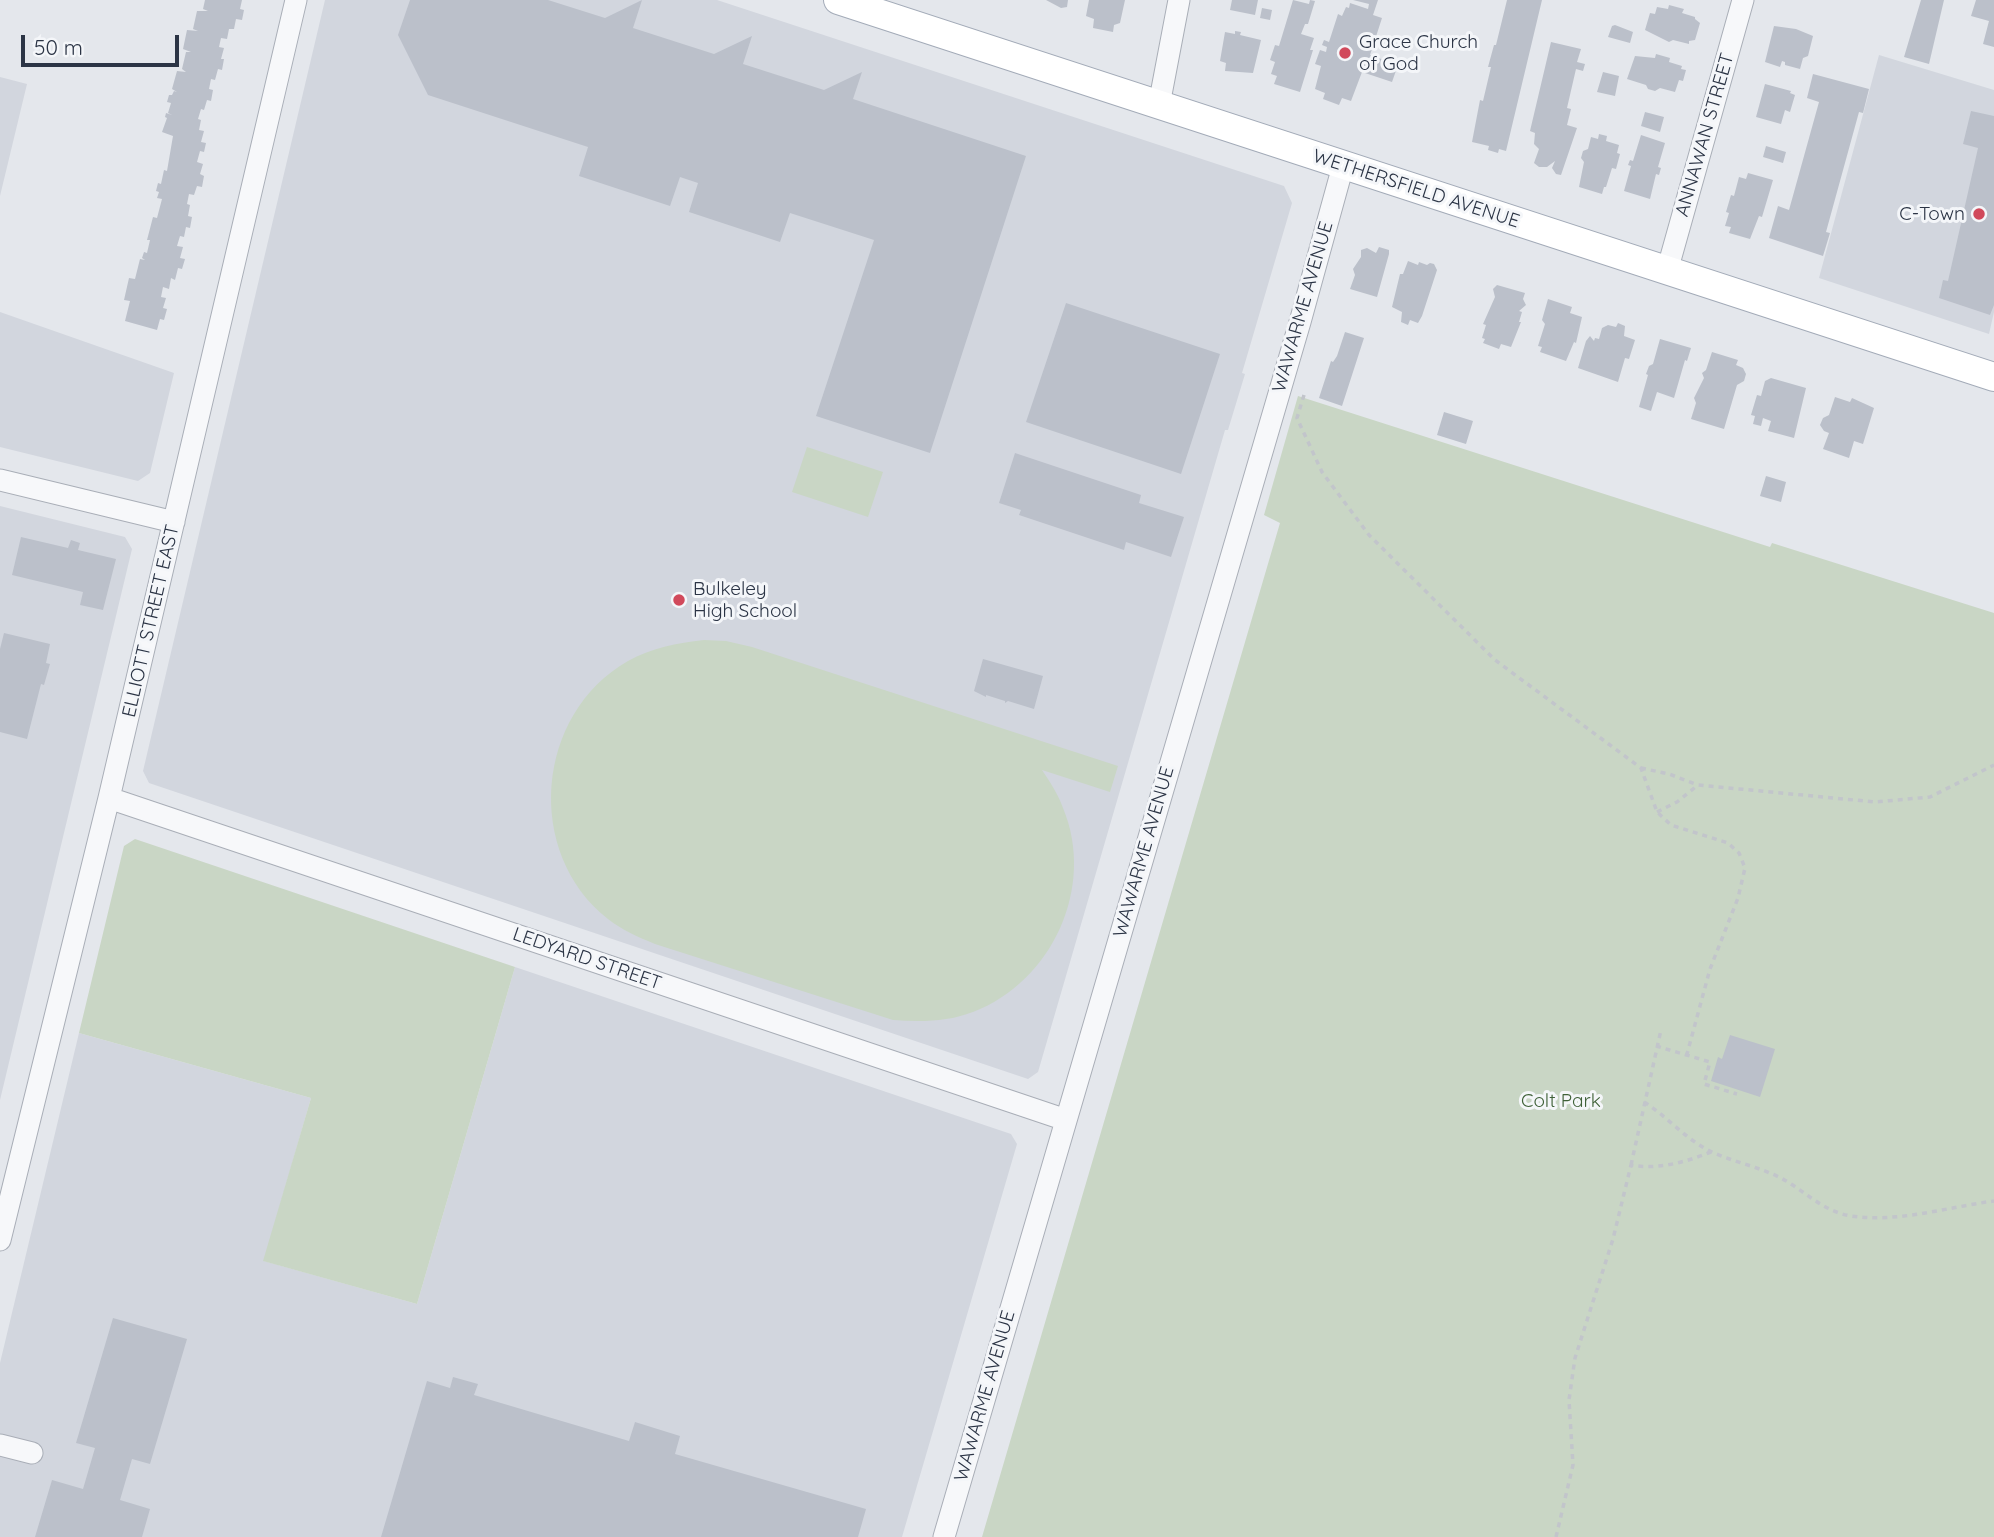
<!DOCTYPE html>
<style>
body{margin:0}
#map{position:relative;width:1994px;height:1537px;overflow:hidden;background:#e4e7ec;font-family:Quicksand,sans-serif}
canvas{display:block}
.scale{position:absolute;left:21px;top:35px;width:158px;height:32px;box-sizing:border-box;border:4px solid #2b3445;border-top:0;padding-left:9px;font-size:21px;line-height:24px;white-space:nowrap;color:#2b3445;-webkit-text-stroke:5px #f4f6f9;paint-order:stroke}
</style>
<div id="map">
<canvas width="1994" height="1537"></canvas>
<div class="scale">50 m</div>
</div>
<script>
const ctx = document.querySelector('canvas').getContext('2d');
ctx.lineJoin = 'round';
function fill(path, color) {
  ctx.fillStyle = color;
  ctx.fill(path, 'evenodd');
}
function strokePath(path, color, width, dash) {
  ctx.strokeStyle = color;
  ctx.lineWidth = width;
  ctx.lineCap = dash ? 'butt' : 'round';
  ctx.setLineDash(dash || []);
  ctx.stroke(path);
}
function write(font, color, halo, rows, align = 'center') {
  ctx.font = font + ' Quicksand,sans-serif';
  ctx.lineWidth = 6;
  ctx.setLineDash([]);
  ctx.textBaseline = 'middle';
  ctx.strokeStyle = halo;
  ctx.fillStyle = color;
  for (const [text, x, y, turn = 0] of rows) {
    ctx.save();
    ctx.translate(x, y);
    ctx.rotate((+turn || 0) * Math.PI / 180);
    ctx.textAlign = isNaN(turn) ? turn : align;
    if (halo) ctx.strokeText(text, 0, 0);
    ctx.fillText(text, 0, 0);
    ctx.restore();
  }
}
fill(new Path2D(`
 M 325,0 L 717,0 L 1284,186 L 1292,203 L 1242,373 L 1245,374 L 1228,430 L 1225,430 L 1038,1072 L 1028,1079 L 149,783 L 143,771 Z
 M 1879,55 L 1994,90 L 1994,312 L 1989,334 L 1819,278 Z
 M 0,77 L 27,84 L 0,196 Z
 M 0,312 L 174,373 L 150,473 L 138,481 L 0,447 Z
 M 0,506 L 125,537 L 132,549 L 0,1100 Z
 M 515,967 L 1011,1134 L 1017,1144 L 902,1537 L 0,1537 L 0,1363 L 79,1033 L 311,1098 L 264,1261 L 417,1304 Z`), '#d2d6de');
fill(new Path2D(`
 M 1298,396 L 1770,547 L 1772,543 L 1994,613 L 1994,1537 L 982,1537 L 1280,523 L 1264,515 Z
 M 807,447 L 883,472 L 868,517 L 792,492 Z
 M 704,640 L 726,641 L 752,647 L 1118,766 L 1110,792 L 1042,770 C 1050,782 1058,794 1063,808 C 1096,887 1052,982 973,1012 C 947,1022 921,1022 893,1020 L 655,944 C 638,937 622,930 608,919 C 524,853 535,714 628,661 C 651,648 677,643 704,640 Z
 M 135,839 L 515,967 L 417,1304 L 263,1261 L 311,1098 L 79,1033 L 124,846 Z`), '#c9d6c5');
fill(new Path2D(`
 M 205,0 L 242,0 L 240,9 L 244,10 L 242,20 L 236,19 L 234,29 L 229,29 L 227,39 L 221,38 L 219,47 L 224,48 L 221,59 L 224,59 L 222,70 L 218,69 L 215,80 L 211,79 L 209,89 L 213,90 L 211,101 L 207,100 L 204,110 L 201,109 L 198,119 L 201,120 L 199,130 L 204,131 L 201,142 L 206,143 L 204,152 L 200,151 L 197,162 L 203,164 L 200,174 L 204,176 L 202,187 L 197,186 L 194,195 L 189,194 L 187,204 L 190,205 L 188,216 L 192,217 L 190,228 L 186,227 L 184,237 L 180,236 L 177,246 L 183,247 L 180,258 L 185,259 L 182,269 L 178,268 L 175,280 L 171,278 L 169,289 L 163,287 L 161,297 L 166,298 L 163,308 L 167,309 L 164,320 L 160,319 L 157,330 L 125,321 L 130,301 L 124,300 L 129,278 L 135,279 L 140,259 L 145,260 L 142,258 L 144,252 L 147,253 L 150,240 L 147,240 L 153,217 L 157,218 L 162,199 L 157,198 L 159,192 L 156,191 L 158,183 L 161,184 L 164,170 L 167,171 L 173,136 L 162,132 L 167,118 L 165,117 L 166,113 L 172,115 L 168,113 L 171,103 L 167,102 L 169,95 L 172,95 L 174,91 L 177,92 L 172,89 L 177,71 L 186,72 L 182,69 L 186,52 L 191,52 L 183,49 L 187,30 L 198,31 L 193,29 L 197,11 L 208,11 L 203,9 Z
 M 410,0 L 548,0 L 605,18 L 642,0 L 633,28 L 714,54 L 752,36 L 743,64 L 824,90 L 862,72 L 853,99 L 1026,156 L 930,453 L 816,416 L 874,240 L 790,213 L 780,242 L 689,212 L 698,183 L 680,177 L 670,206 L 579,176 L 588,147 L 428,95 L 398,35 Z
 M 1046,0 L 1068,0 L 1067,7 L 1061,8 Z
 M 1089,0 L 1125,0 L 1120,23 L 1114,25 L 1113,32 L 1093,28 L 1094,19 L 1086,16 Z
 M 1232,0 L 1258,0 L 1255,15 L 1230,10 Z
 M 1293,0 L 1309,4 L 1310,0 L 1315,1 L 1308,24 L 1305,24 L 1301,34 L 1314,38 L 1310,50 L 1313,50 L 1300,92 L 1274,84 L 1277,76 L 1271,74 L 1275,62 L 1270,60 L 1275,45 L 1279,46 Z
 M 1353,0 L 1378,0 L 1373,15 L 1382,18 L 1370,55 L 1398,65 L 1392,82 L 1362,72 L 1351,101 L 1342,98 L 1339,105 L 1323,99 L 1325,93 L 1315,89 L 1321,66 L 1315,64 L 1320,50 L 1326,52 L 1327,47 L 1322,45 L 1324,40 L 1329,42 L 1338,14 L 1342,16 L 1346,7 L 1349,8 L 1350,3 L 1368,9 L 1369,4 Z
 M 1507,0 L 1542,0 L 1506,151 L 1499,149 L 1498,153 L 1488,150 L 1489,146 L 1472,142 L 1480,100 L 1483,101 L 1491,67 L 1488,67 L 1494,45 L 1496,45 Z
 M 1921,0 L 1944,0 L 1929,64 L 1904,57 Z
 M 1976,0 L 1994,0 L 1994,47 L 1983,44 L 1989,21 L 1971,16 Z
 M 1669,5 L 1684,9 L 1682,13 L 1695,17 L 1695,19 L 1700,23 L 1695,40 L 1689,41 L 1689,44 L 1673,40 L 1669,42 L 1645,30 L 1650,13 L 1655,14 L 1657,7 L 1668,9 Z
 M 1262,8 L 1272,10 L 1270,20 L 1260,18 Z
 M 1615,25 L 1633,32 L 1630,43 L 1608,37 L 1612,26 Z
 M 1774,26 L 1796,29 L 1813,36 L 1808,56 L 1803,58 L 1800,69 L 1785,65 L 1785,62 L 1782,61 L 1780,67 L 1765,62 Z
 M 1235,31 L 1241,32 L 1240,35 L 1261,40 L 1253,73 L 1225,71 L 1226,63 L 1220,61 L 1225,32 L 1235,34 Z
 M 1551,42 L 1581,49 L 1577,62 L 1585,64 L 1583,71 L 1576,69 L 1567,108 L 1571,109 L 1567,125 L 1577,128 L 1561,175 L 1556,174 L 1552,168 L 1555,161 L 1547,167 L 1539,167 L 1534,163 L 1539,149 L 1534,144 L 1535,133 L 1530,131 Z
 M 1656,54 L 1670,58 L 1669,62 L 1682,66 L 1681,69 L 1686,70 L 1683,81 L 1679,80 L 1675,92 L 1660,88 L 1655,91 L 1648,89 L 1646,85 L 1627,79 L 1635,56 L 1655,58 Z
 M 1603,72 L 1619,76 L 1615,96 L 1597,92 Z
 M 1813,74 L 1869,89 L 1863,113 L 1859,112 L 1826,232 L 1830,233 L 1823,256 L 1769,238 L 1778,206 L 1789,210 L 1819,102 L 1807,98 Z
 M 1765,84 L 1791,91 L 1790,93 L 1795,95 L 1790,112 L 1785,110 L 1781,124 L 1756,117 Z
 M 1971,111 L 1994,116 L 1994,305 L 1990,315 L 1939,298 L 1943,280 L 1948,281 L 1978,148 L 1963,144 Z
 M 1645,112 L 1664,117 L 1660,132 L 1641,126 Z
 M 1599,134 L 1607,136 L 1606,141 L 1619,145 L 1617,153 L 1620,154 L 1616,169 L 1612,168 L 1606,187 L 1604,187 L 1602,194 L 1579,187 L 1584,162 L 1581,158 L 1583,151 L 1588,149 L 1591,137 L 1598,139 Z
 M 1641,135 L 1665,143 L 1658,167 L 1661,168 L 1659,175 L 1656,174 L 1650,199 L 1624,191 L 1631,166 L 1628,165 L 1630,160 L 1633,161 Z
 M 1766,146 L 1786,152 L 1783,163 L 1763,157 Z
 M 1748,173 L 1773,180 L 1762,217 L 1759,216 L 1750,239 L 1729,233 L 1731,227 L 1725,226 L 1729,213 L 1726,212 L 1731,195 L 1734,196 L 1739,177 L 1746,179 Z
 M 1379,247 L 1389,250 L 1389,254 L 1377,297 L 1350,289 L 1355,275 L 1353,269 L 1361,257 L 1361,250 L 1367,248 L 1376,253 Z
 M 1408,261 L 1418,265 L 1419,262 L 1427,265 L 1430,263 L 1434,264 L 1437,270 L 1422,316 L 1418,323 L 1410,320 L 1408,325 L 1401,322 L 1402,312 L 1392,307 L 1400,274 L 1403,274 Z
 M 1497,285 L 1525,293 L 1523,299 L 1526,305 L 1519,311 L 1522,312 L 1519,322 L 1521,322 L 1511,347 L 1501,344 L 1499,349 L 1483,343 L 1485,339 L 1482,338 L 1486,325 L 1483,324 L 1495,297 L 1493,289 Z
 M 1548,299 L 1572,307 L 1570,313 L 1582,317 L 1576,343 L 1574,342 L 1566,361 L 1540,352 L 1542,347 L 1538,346 L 1545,324 L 1542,320 Z
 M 1066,303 L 1220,354 L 1181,474 L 1026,422 Z
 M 1618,323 L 1625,326 L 1624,336 L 1635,340 L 1629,359 L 1625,358 L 1618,382 L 1578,368 L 1586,341 L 1590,336 L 1594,341 L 1595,338 L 1599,339 L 1602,328 L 1608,325 L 1616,327 Z
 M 1345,332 L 1364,338 L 1342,406 L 1319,398 L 1331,361 L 1333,362 L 1337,356 Z
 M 1660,339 L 1691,348 L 1687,361 L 1685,360 L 1674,398 L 1657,392 L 1651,411 L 1639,407 L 1648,375 L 1646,374 L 1649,366 L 1653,364 Z
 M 1712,352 L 1738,360 L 1736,365 L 1743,368 L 1746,374 L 1744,381 L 1737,385 L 1724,429 L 1691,419 L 1696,403 L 1694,398 L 1704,378 L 1702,373 L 1706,370 Z
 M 1771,378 L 1806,388 L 1794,438 L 1768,431 L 1771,421 L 1763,418 L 1761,426 L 1753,424 L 1755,416 L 1751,415 L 1757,395 L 1761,396 L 1765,381 Z
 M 1835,397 L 1850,402 L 1852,398 L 1874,408 L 1863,444 L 1854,441 L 1849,458 L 1823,449 L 1829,433 L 1824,431 L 1820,425 L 1823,418 L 1829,415 Z
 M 1444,412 L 1473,421 L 1466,444 L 1437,435 Z
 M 1015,453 L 1141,495 L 1139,503 L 1184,517 L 1171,557 L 1126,542 L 1124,550 L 1019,515 L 1021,510 L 999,503 Z
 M 1766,476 L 1786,482 L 1781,502 L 1760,496 Z
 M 21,537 L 68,548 L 71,540 L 80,543 L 78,550 L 116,559 L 103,610 L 80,605 L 83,592 L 12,575 Z
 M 4,633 L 50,644 L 46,663 L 50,664 L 44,685 L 41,684 L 27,739 L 0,732 L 0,649 Z
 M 983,659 L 1043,676 L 1034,709 L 1008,701 L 1005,703 L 1005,701 L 986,695 L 986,697 L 974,691 Z
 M 1730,1035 L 1775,1049 L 1760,1097 L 1711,1081 L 1718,1057 L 1722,1059 Z
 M 113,1318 L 187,1339 L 150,1464 L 132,1459 L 120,1500 L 150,1509 L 142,1537 L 35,1537 L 52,1480 L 83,1489 L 95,1448 L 76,1443 Z
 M 453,1377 L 478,1384 L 474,1395 L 629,1441 L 635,1422 L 680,1436 L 675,1454 L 866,1509 L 858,1537 L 381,1537 L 427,1381 L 450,1388 Z`), '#bbc0ca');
const minor = new Path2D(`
 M 1159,105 L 1179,0
 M 1667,271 L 1743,0
 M 0,480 L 174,522
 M 109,798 L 1066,1120
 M 0,1240 L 109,798 L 296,0
 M 0,1445 L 32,1453
 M 944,1537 L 1300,322 L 1343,166`);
const major = new Path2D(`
 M 838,0 L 1994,377`);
strokePath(minor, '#a9aeb7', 23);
strokePath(major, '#a3abb8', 30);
strokePath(new Path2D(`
 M 1304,395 L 1297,418 L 1322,472 L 1369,535 L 1495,660 L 1641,768 L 1657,812 L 1671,825 L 1728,843 L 1739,853 L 1745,868 L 1738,898 L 1710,969 L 1687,1054
 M 1641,768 L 1669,774 L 1698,785
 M 1657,812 L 1677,802 L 1698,785 L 1875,802 L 1930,797 L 1994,765
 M 1656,1046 L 1710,1062 L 1704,1084 L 1737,1094
 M 1644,1102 C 1668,1117 1686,1140 1712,1152 C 1738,1164 1767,1168 1791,1184 C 1811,1197 1827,1212 1851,1216 C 1898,1223 1948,1207 1994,1201
 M 1631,1165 L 1661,1030
 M 1556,1537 L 1573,1465 L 1569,1400 L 1575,1358 L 1613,1239 L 1631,1165 C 1658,1170 1686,1162 1711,1152`), '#c2c5cb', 3.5, [5, 5]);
strokePath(minor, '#f7f8fa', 21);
strokePath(major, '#fff', 28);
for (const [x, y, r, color] of [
 [1345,53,7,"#d1495b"],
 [1979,214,7,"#d1495b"],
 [679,600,7,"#d1495b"]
]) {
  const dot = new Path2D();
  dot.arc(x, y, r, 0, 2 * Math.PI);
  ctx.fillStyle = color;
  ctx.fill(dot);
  strokePath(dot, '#f4f6f9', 2.5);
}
write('19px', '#2b3445', '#f4f6f9', [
 ["Grace Church",1359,42],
 ["of God",1359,64],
 ["C-Town",1965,214,"right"],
 ["Bulkeley",693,589],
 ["High School",693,611]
], 'left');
write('19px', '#2b3445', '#f4f6f9', [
 ["ANNAWAN STREET",1705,135,-74],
 ["WETHERSFIELD AVENUE",1416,189,18],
 ["WAWARME AVENUE",1303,307,-74],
 ["ELLIOTT STREET EAST",151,621,-77],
 ["WAWARME AVENUE",1144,852,-74],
 ["LEDYARD STREET",587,959,19],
 ["WAWARME AVENUE",985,1396,-74]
]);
write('19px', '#3f6138', '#f4f6f9', [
 ["Colt Park",1561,1101]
]);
</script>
